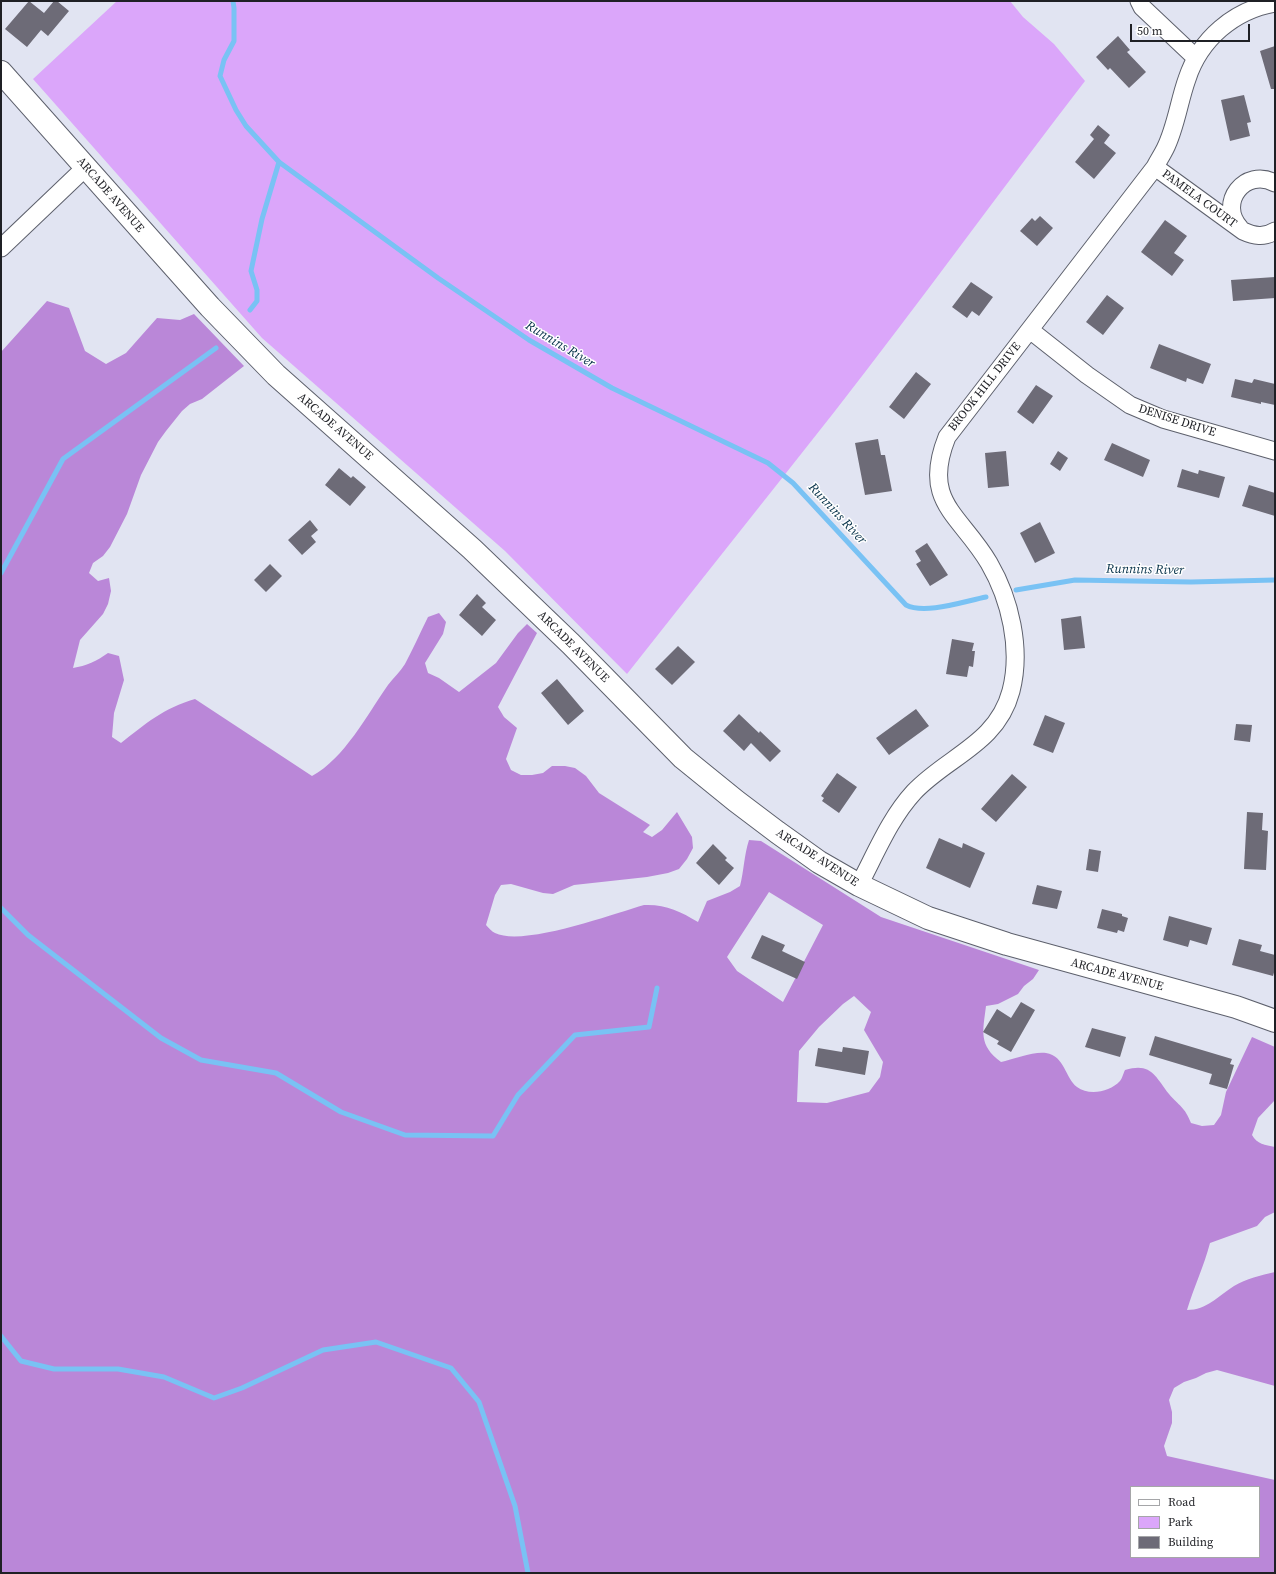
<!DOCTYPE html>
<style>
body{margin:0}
#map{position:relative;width:1276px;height:1574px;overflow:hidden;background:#e1e4f2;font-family:"Source Serif 4",serif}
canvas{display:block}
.frame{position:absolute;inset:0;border:2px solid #1f2025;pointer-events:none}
.legend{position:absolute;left:1130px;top:1486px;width:130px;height:72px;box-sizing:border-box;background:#fff;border:1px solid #a5a6a8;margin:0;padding:5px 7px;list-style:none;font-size:12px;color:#1f2025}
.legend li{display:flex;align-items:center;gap:8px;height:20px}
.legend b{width:20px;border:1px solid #a5a6a8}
.scale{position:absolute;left:1130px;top:24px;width:120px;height:18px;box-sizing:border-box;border:2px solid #1f2025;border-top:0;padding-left:5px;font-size:12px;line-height:14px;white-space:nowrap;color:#1f2025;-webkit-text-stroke:3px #fff;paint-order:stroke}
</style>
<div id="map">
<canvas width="1276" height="1574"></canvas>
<div class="frame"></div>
<ul class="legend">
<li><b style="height:5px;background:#fff"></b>Road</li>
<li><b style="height:11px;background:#dba6fa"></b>Park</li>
<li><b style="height:11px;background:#6d6b77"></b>Building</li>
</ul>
<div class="scale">50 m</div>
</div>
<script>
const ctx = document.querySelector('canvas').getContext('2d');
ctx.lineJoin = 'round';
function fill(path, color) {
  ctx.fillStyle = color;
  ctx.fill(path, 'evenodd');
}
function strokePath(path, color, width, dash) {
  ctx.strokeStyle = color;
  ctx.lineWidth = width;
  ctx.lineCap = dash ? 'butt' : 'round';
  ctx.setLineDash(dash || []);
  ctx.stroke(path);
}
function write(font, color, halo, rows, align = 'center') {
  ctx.font = font + ' "Source Serif 4",serif';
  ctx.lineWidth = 3;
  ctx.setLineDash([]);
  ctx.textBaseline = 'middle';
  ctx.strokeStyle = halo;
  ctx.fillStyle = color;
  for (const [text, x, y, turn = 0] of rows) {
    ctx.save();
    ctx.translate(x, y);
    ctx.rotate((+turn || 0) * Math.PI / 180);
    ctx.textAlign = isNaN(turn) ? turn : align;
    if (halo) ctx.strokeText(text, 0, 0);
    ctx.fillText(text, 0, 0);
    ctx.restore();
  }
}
fill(new Path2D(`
 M 117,1 L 1010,1 L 1023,17 L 1054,44 L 1085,81 C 1001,190 920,302 835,411 C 766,499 696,586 627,674 L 505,551 L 262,338 L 33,79 Z`), '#dba6fa');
fill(new Path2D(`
 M 47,301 L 69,308 L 85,351 L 106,364 L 126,353 L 157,318 L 180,320 L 194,314 L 244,366 L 202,399 L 190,404 L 182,411 L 166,431 L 158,442 L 141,475 L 127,514 L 110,547 L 103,556 L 93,563 L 89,573 L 98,581 L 109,578 L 111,591 L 108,604 L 103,614 L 80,640 L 73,668 C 86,666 97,661 108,653 L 119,656 L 124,680 L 114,713 L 112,737 L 121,743 C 145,724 164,708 195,699 L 312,776 C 344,759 367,715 388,685 C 393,678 400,672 405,664 C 413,649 420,633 428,617 L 439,613 L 446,622 L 443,634 L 425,663 L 428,673 L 439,678 L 459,692 L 496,663 L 518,633 L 527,624 L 537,633 L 498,707 L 504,717 L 517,728 L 506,759 L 511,770 L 521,775 L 532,775 L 543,773 L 552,766 L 565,766 L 575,768 L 586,776 L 599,793 L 650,825 L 643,832 L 652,837 L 662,830 L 677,812 L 692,837 L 693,848 L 687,859 L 679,869 L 668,873 L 647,877 L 574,885 L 553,894 L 543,893 L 511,884 L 501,885 L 495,895 L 486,925 C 489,928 492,932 495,933 C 523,947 613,914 644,905 C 665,904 680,911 698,922 L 707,901 L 730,892 L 740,886 C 744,871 744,855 749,840 L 761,841 L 881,917 L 1039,970 L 1033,979 L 1024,986 L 1018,994 L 998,1004 L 986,1006 C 983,1031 978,1045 1001,1062 C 1013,1059 1035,1051 1046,1053 C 1065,1056 1065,1078 1077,1087 C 1089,1096 1110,1092 1120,1081 C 1122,1079 1123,1074 1125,1070 C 1151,1062 1155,1076 1169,1094 C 1179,1106 1185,1107 1191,1123 L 1202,1126 L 1214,1125 L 1221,1115 L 1226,1092 L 1252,1037 L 1275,1047 L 1275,1100 L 1258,1118 L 1252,1135 C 1257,1144 1265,1145 1275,1147 L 1275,1212 L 1265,1217 L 1257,1226 L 1210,1243 C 1204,1266 1194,1287 1187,1310 C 1207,1310 1218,1296 1234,1286 C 1246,1279 1261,1275 1275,1272 L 1275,1386 L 1217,1370 L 1206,1373 L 1196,1378 L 1184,1382 L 1174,1388 L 1169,1400 L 1172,1412 L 1172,1423 L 1164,1446 L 1167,1456 L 1275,1480 L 1275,1573 L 1,1573 L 1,352 ZM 769,892 L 823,925 L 783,1002 L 737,971 L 727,957 ZM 854,996 L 871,1012 L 864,1030 L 883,1062 L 880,1077 L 869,1092 L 827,1103 L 797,1102 L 799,1051 L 819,1027 L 843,1004 ZM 1131,1487 L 1259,1487 L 1259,1557 L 1131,1557 Z`), '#ba87d8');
strokePath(new Path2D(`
 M 233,1 L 234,8 L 234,41 L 224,60 L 220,76 L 236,110 L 246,126 L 279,162 L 438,278 L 529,340 L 612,388 L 768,463 L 793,483 L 906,605 C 925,615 965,601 986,597
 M 250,310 L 257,301 L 257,290 L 251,271 L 262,219 L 279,162
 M 1,573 L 63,459 L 216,348
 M 1016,590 L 1075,580 L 1191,582 L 1275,580
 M 1,908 L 28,935 L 161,1038 L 201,1060 L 276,1073 L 341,1112 L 405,1135 L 493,1136 L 518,1095 L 575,1035 L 649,1027 L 657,988
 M 1,1336 L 21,1361 L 54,1369 L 118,1369 L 164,1377 L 214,1398 L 242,1388 L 323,1350 L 376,1342 L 451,1368 L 479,1402 L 515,1506 L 528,1573`), '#79c2f4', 5);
fill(new Path2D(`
 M 29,1 L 44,13 L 54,1 L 57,1 L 69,11 L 48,36 L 41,30 L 27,47 L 5,29 Z
 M 1118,36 L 1130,50 L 1127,52 L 1146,72 L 1129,88 L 1110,68 L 1108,70 L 1096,57 Z
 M 1275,46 L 1275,89 L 1271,89 L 1260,51 Z
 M 1244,95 L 1251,122 L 1247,123 L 1250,136 L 1230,141 L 1221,100 Z
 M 1098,125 L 1110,135 L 1104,143 L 1116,153 L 1094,179 L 1075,162 L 1094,139 L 1090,135 Z
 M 1040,216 L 1053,228 L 1037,246 L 1020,231 L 1032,218 L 1035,221 Z
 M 1165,220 L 1187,236 L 1174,253 L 1184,260 L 1172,276 L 1141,252 Z
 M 1275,277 L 1275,298 L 1233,301 L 1231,280 Z
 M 971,282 L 993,297 L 979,316 L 972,311 L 967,318 L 952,307 Z
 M 1107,295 L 1124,308 L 1103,335 L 1086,322 Z
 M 1159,344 L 1211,364 L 1203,384 L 1187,378 L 1186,382 L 1150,368 Z
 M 916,372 L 931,384 L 904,419 L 889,407 Z
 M 1235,379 L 1252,383 L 1254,379 L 1275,384 L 1275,405 L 1261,402 L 1261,404 L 1231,397 Z
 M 1036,385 L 1053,396 L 1033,424 L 1017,412 Z
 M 878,439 L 881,455 L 885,455 L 892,491 L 865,495 L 855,443 Z
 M 1112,443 L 1150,460 L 1143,477 L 1104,460 Z
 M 1006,451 L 1009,486 L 988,488 L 985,453 Z
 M 1058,451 L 1068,458 L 1060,471 L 1050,464 Z
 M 339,468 L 351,478 L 353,476 L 366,487 L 350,506 L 325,485 Z
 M 1182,469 L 1198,474 L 1199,470 L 1225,477 L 1219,498 L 1177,487 Z
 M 1249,485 L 1275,493 L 1275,516 L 1242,506 Z
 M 310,520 L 318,530 L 311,536 L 316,542 L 302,555 L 288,540 Z
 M 1040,522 L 1055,553 L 1035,563 L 1020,533 Z
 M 927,543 L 948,575 L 930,586 L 916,564 L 921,561 L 915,551 Z
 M 270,564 L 282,576 L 266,592 L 254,580 Z
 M 477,594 L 486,603 L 482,607 L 496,620 L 482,636 L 459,615 Z
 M 1081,616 L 1085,648 L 1064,650 L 1061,619 Z
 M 952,639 L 974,643 L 972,651 L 975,651 L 973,667 L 969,666 L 967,677 L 946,674 Z
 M 678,646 L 695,662 L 672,685 L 655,669 Z
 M 557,679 L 584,711 L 568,725 L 541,693 Z
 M 916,709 L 929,726 L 889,755 L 876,738 Z
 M 739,714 L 759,733 L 760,731 L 781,751 L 770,762 L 751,743 L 744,751 L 723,731 Z
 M 1045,715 L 1065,723 L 1053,753 L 1033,745 Z
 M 1236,724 L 1252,725 L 1250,742 L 1234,740 Z
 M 837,773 L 857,787 L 839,813 L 822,801 L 824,798 L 821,796 Z
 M 1012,774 L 1027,787 L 996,822 L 981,809 Z
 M 1247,812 L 1263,813 L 1262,830 L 1268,831 L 1266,870 L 1244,869 Z
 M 939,838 L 962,848 L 963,843 L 985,853 L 970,888 L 926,868 Z
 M 713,844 L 727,858 L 725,860 L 734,868 L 719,885 L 696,863 Z
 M 1089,849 L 1101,851 L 1098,872 L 1086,870 Z
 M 1037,885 L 1062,891 L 1057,909 L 1032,904 Z
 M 1102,909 L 1122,914 L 1122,916 L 1128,918 L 1124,932 L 1118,930 L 1117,933 L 1097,928 Z
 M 1169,916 L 1212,928 L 1207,945 L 1190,940 L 1188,947 L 1163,940 Z
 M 762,935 L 785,945 L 782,951 L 805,962 L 797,979 L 751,958 Z
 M 1239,939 L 1262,945 L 1260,951 L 1275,955 L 1275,969 L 1273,976 L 1232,965 Z
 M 1021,1002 L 1035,1010 L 1011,1052 L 997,1044 L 999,1041 L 983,1032 L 997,1009 L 1011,1018 Z
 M 1092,1028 L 1126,1037 L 1120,1057 L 1085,1047 Z
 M 1155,1036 L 1232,1059 L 1230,1064 L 1234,1065 L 1227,1089 L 1209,1084 L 1212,1074 L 1149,1055 Z
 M 843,1047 L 869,1051 L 865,1075 L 815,1066 L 818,1048 L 842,1052 Z`), '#6d6b77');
const minor = new Path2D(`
 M 1139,1 L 1142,7 L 1196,58
 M 1155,167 L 1243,231 C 1254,236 1264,238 1275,231
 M 1240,228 C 1217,203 1245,167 1275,183
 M 1,248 L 86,167
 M 1030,330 L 1087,375 L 1130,405 L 1163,419 L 1275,451
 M 859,885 C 876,853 890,818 914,792 C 948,756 997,744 1011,691 C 1022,649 1010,599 989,563 C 960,514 921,502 947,437 L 1155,167 C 1158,161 1162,155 1165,149 C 1176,127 1179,101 1187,79 C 1200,39 1234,10 1275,3`);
const major = new Path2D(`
 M 1,72 L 210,307 L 276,375 L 472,549 L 571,644 L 683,758 L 736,801 L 777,832 L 819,862 L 859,885 L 928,918 L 1007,944 L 1236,1007 L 1275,1021`);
strokePath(minor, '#5d606c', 19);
strokePath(major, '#5d606c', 24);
strokePath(minor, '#fff', 17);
strokePath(major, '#fff', 22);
write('12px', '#1f2025', '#fff', [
 ["ARCADE AVENUE",110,195,49],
 ["PAMELA COURT",1199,199,36],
 ["BROOK HILL DRIVE",985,387,-52],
 ["DENISE DRIVE",1177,421,18],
 ["ARCADE AVENUE",335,427,41],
 ["ARCADE AVENUE",573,647,45],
 ["ARCADE AVENUE",817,858,33],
 ["ARCADE AVENUE",1117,975,15]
]);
write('italic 13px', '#053048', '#fff', [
 ["Runnins River",560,345,31],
 ["Runnins River",837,514,47],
 ["Runnins River",1145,570,1]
]);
</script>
